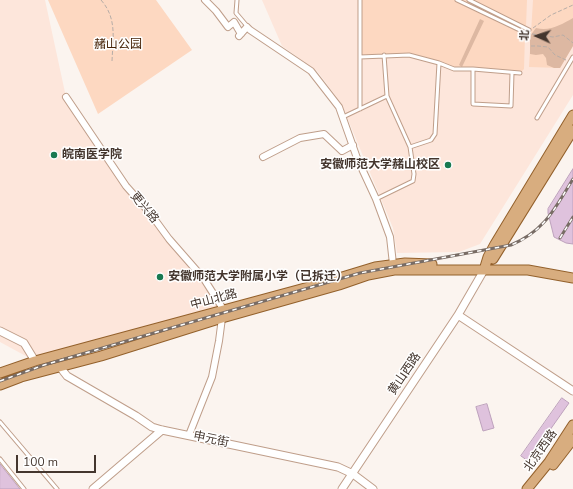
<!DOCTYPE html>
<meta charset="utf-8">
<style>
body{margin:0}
#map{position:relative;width:573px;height:489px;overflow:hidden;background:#fbf4ef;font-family:"Nunito Sans","Noto Sans SC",sans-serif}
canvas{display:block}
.north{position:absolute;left:517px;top:16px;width:40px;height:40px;-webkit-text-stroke:3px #fff;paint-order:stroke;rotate:273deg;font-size:11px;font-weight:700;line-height:16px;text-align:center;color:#44362e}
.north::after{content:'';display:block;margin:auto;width:14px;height:18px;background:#44362e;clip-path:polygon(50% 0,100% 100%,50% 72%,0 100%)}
.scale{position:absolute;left:16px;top:455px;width:80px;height:18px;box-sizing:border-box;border:2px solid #44362e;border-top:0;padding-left:5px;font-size:12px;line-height:14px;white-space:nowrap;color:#44362e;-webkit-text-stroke:3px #fff;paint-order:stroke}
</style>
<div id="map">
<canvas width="573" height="489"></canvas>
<div class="north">北</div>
<div class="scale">100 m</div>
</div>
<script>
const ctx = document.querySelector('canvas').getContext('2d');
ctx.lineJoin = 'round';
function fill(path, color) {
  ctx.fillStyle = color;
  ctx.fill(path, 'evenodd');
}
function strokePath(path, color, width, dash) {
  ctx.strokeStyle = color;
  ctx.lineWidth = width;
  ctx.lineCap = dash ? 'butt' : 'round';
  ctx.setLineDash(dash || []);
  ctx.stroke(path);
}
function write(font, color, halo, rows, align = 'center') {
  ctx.font = font + ' "Nunito Sans","Noto Sans SC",sans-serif';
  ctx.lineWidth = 3;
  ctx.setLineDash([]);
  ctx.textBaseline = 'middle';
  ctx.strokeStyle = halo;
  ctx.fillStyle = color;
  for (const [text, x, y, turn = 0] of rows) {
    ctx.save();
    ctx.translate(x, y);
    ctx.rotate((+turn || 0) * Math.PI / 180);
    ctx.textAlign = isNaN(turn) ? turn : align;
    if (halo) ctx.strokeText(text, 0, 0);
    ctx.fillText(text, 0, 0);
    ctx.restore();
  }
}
fill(new Path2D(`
 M 0,0 L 45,0 L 66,97 L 221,310 L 35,361 L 0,342 Z
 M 262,0 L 573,0 L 573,95 L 480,244 L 459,252 L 397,253 L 393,228 L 341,103 L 317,71 L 282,46 Z`), '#fde6db');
fill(new Path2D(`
 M 48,0 L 156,0 L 192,50 L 98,114 Z
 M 360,0 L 527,0 L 526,27 L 521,29 L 519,32 L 525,35 L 524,69 L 521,72 L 454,69 L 409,55 L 360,57 Z
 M 533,0 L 573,0 L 573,46 L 560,68 L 529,67 Z`), '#fdd8c1');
fill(new Path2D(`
 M 573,18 L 573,46 L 560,68 L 554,68 L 547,65 L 546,58 L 543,54 L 536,55 L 530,54 L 530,36 L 536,28 C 550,32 562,24 573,18 Z
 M 480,19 L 484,21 L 462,67 L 459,65 Z`), '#ddb8a2');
const building = new Path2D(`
 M 573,169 L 573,244 L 566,243 L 554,237 L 548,213 L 548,209 Z
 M 562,398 L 569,403 L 528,461 L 521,456 Z
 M 487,404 L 494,428 L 483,431 L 476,407 Z
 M 0,464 L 20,489 L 0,489 Z`);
fill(building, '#dfc2dd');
strokePath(building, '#bda1bc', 1);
const service = new Path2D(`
 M 237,0 L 236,13 L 247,26
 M 457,0 L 528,34
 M 469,0 L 529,30
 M 384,55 L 387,96 L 410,147
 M 360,57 L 409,55 L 439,63 L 454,69 L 473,69 L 520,73
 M 473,69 L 473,104 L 511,106 L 512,73
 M 360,109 L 360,0
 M 343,117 L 387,96
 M 537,118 L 573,57
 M 376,199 L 413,181 L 414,174 L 410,147 L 431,140 L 435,134 L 439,63
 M 0,422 L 57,489
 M 0,459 L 24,489`);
const minor = new Path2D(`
 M 205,0 L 216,11 L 228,27 L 234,22 L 241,34
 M 239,36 L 247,27 L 250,30 L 311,71 L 339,107 L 357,158 L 376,199 L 390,237 L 393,264
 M 66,97 L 126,186 L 150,213 L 169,239 L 204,279 L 225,312
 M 263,157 L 300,138 L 324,134 L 342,151 L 353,145
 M 189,435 L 212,377 L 219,341 L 222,318`);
const tertiary = new Path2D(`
 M 458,315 L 573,391
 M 0,331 L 24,343 L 35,361
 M 60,367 L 67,376 L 136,416 L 152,427 L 162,430 L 338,467 L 353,474 L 373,489
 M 93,489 L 162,430
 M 342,489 L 458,315 L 484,270`);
const primary = new Path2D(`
 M 493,259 L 573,130
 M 484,270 L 488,257 L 495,244 L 573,115
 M 0,373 L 35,361 L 316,285 L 375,267 L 405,263 L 432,264
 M 0,385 L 21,377 L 101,356 L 222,318 L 339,285 L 368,275 L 394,270 L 528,270 L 573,278
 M 553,465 L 573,439
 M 527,489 L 549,462 L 573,425`);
strokePath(service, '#bf9e8a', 5);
strokePath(minor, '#bf9e8a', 8);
strokePath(tertiary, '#bf9e8a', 9);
strokePath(primary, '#93602b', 11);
strokePath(new Path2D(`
 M 101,0 C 117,18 113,38 112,61
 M 533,28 L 551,15 L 573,5
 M 532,34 L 553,37 L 563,35 L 573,43
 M 531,46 L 538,46 L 548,47 L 555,55 L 566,60`), '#b7ada7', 1, [4, 2]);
strokePath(service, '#fff', 3);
strokePath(minor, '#fff', 6);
strokePath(tertiary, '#fff', 7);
strokePath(primary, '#d8ad7f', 9);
const rail = new Path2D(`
 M 560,238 L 573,217
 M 0,381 L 44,365 L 360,273 L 511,245 C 545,231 555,208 573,179`);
strokePath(rail, '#786c65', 3);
strokePath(rail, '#fff', 1.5, [4.5]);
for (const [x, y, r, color] of [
 [54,155,4,"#187951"],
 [448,165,4,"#187951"],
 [160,277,4,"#187951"]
]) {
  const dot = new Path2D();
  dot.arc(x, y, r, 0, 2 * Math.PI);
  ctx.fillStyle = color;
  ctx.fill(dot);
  strokePath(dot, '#fff', 1.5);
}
write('12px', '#462307', '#fff', [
 ["赭山公园",118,45]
]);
write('bold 12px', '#44362e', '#fff', [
 ["皖南医学院",62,155],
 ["安徽师范大学赭山校区",440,165,"right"],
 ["安徽师范大学附属小学（已拆迁）",168,277]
], 'left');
write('12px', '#44362e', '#fff', [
 ["更兴路",144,208,50],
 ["中山北路",214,300,-15],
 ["黄山西路",405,374,-56],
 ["申元街",211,440,12],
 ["北京西路",541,451,-55]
]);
</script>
